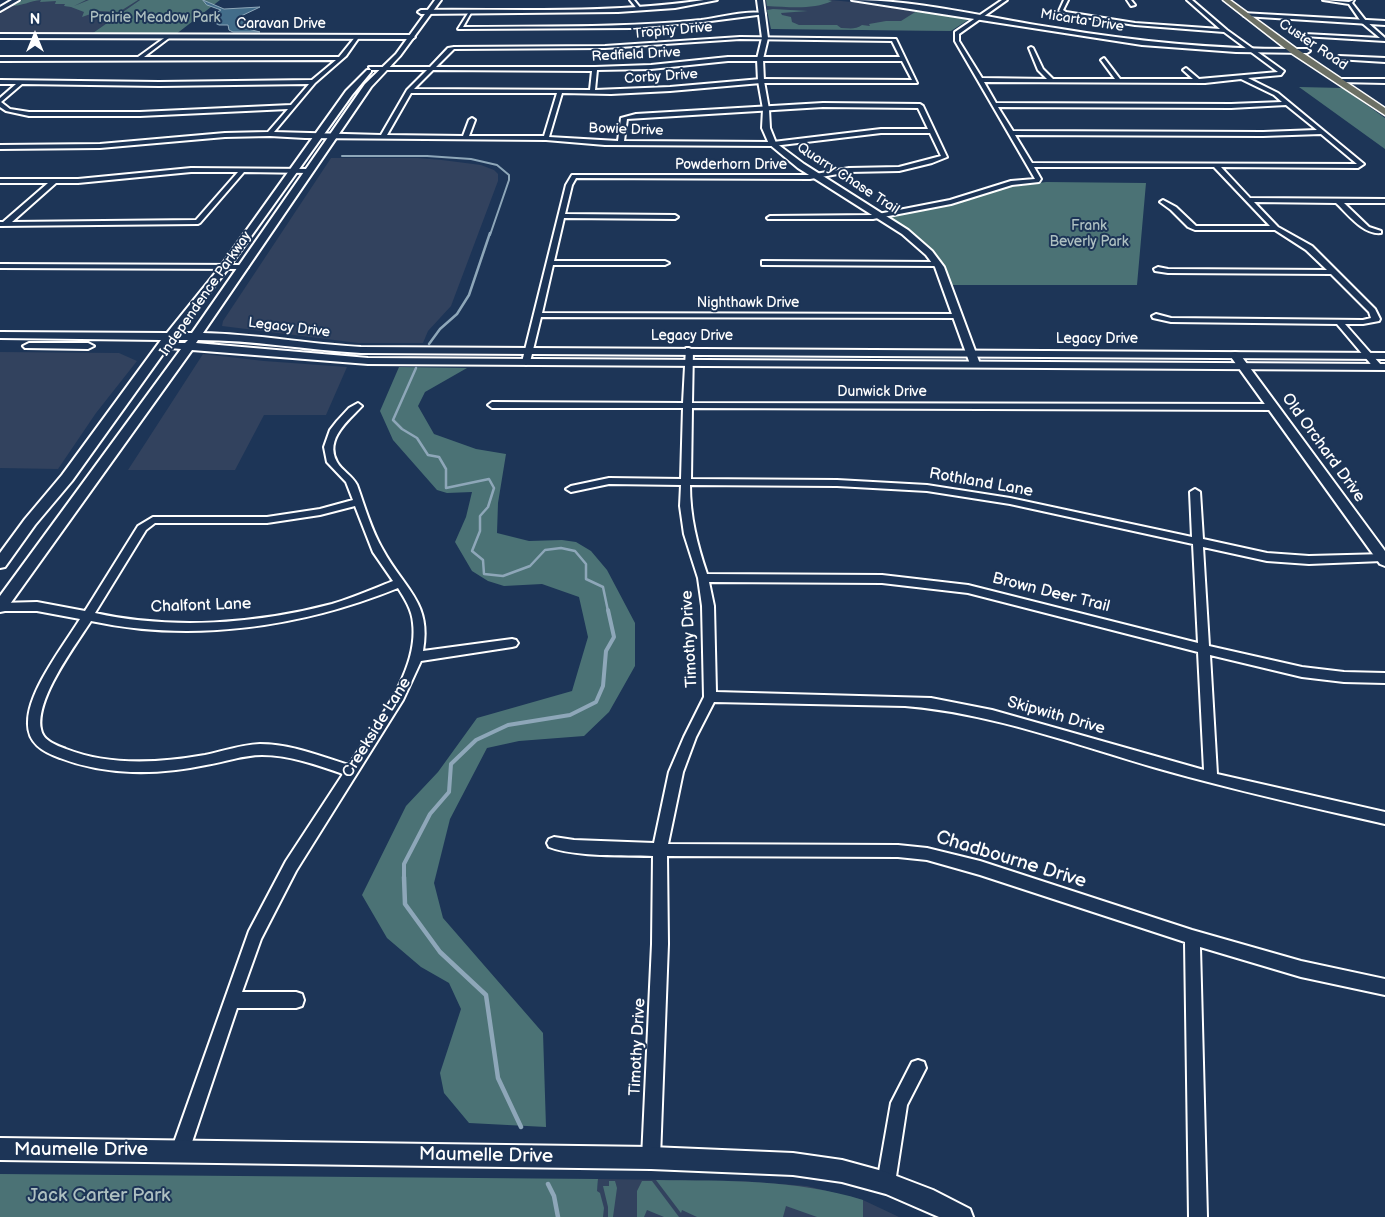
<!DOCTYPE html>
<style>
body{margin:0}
#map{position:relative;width:1385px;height:1217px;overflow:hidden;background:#1d3557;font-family:"Balsamiq Sans",sans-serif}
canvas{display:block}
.north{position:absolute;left:10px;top:10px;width:50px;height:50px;-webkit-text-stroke:4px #1d3557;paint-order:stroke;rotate:0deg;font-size:14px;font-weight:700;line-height:20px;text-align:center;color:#fff}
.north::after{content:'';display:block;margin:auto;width:18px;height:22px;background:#fff;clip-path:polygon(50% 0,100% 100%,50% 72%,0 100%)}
</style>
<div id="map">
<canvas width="1385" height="1217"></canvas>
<div class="north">N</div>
</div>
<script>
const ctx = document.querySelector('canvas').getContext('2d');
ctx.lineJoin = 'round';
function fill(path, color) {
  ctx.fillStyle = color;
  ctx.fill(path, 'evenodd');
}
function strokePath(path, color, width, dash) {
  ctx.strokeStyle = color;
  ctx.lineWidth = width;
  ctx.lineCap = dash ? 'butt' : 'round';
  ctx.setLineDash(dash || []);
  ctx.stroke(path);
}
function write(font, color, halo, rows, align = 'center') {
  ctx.font = font + ' "Balsamiq Sans",sans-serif';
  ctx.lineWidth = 4;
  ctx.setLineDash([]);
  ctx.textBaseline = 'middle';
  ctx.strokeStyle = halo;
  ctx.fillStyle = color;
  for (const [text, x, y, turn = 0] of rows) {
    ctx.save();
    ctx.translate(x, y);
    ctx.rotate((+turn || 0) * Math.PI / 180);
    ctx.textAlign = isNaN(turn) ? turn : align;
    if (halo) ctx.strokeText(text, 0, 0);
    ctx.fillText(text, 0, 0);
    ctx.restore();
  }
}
fill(new Path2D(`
 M 22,0 L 140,0 L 90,35 L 0,34 L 0,12 Z
 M 765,0 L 831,0 L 922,9 L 955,26 L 949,31 L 771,29 Z
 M 331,158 L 418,158 L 442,160 L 481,165 L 494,170 L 498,174 L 498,181 L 451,306 L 428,331 L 423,343 L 358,343 L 222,326 L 223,321 Z
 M 0,352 L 119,353 L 137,361 L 96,413 L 58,469 L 0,468 Z
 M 203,354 L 264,361 L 347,367 L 326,415 L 264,415 L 235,470 L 128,470 Z
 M 598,1179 L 742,1181 L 807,1186 L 863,1200 L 899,1217 L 594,1217 Z`), '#32425e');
fill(new Path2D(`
 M 22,0 L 86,0 L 74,6 L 89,0 L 138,0 L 119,12 L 99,11 L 82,17 L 84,12 L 71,7 L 64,6 L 65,4 L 55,4 L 56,1 L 40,2 L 41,0 C 30,1 22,6 11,6 Z
 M 140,0 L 220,0 L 175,35 L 90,35 Z
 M 766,0 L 828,0 L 832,1 C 813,10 789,7 767,6 Z
 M 773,9 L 808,11 L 781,13 L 782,15 L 791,17 L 792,22 L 799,25 L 837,25 L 841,28 C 849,28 855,30 862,25 L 870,26 L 869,24 L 886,21 L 901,21 L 920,9 L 971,18 L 951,31 L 771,29 L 767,10 Z
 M 1299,87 L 1343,88 L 1385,118 L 1385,149 Z
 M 1046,182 L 1146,183 L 1137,285 L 950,285 C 939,245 918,241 888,217 L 906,212 L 926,209 L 1004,188 Z
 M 399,367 L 467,368 L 425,392 L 418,406 L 434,434 L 476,449 L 506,454 L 498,503 L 497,533 L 529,541 L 562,540 L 576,542 L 591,551 L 607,570 L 635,623 L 635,666 L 609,712 L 584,736 L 519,741 L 487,748 L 450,819 L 434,883 L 443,918 L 543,1033 L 546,1127 L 469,1123 L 444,1093 L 440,1073 L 461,1009 L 449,983 L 421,967 L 387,938 L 362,895 L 406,806 L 438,772 L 477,718 L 572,691 L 588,637 L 579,597 L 542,584 L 504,586 L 488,581 L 472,571 L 455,542 L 466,517 L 472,492 L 447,493 L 437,490 L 393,440 L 380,411 Z
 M 0,1174 L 598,1179 L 597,1191 L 600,1193 L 604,1208 L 603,1217 L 0,1217 Z
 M 656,1180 C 726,1181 796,1179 863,1200 L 863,1217 L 817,1217 L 786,1206 L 783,1217 L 697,1217 L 682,1210 L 681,1213 Z
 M 609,1181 L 615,1181 L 617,1188 L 613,1217 L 608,1217 L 608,1207 L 603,1186 L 609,1186 Z
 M 642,1181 L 652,1181 L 679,1217 L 664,1217 L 647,1210 L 644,1217 L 637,1217 L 637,1191 Z`), '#4b7275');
const water = new Path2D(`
 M 203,0 L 224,9 L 260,7 L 239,17 L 245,17 L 243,24 L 248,29 L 260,32 L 233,32 L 229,30 L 228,25 L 219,25 L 209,20 L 210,16 L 221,10 L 207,5 Z`);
fill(water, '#436d8a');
strokePath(water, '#8ea7b9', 1);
strokePath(new Path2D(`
 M 342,156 L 427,156 L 471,159 L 497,165 L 509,175 L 509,180 L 490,235`), '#8ea7b9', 2);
strokePath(new Path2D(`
 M 429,344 L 440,329 L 457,314 L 469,295 L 490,233
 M 416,368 L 393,420 L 402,429 L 417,438 L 428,455 L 439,457 L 446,469 L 446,488 L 489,479 L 494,488 L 488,507 L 480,516 L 480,531 L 472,551 L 483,560 L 484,574 L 503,576 L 530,566 L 545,550 L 561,548 L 575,551 L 586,564 L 586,579 L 603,587 L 608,611`), '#8ea7b9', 2.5);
strokePath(new Path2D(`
 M 404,878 L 404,864 L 430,814 L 449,792 L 451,764 L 476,740 L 508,725 L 570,715 L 596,702 L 603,686 L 606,651 L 614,637 L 608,610`), '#8ea7b9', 4);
strokePath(new Path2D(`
 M 404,877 L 405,904 L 440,952 L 486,995 L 498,1078 L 521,1127
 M 548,1184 L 554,1196 L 558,1217`), '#8ea7b9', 4.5);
const minor = new Path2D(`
 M 630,0 L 634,0 L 642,10 L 638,10 Z
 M 1002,0 L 1007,0 L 959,34 L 959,41 L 982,78 L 1047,79 L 1038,70 L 1029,48 L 1031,47 L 1033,48 L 1043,69 L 1053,79 L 1115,79 L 1101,60 L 1104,58 L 1120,79 L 1193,79 L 1183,70 L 1186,68 L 1199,79 L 1278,72 L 1224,32 L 1135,25 L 1065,14 L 1059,11 L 1064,0 L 1068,0 L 1063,10 L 1066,12 L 1135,23 L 1220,29 L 1187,0 L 1192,0 L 1227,30 L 1284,71 L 1281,75 L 1248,78 L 1278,93 L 1364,164 L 1358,168 L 1221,167 L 1250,198 L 1385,199 L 1385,203 L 1344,203 L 1369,227 L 1381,231 L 1381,233 C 1363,235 1348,214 1336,203 L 1254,202 L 1278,227 L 1312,246 L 1375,309 L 1380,319 L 1379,321 L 1363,324 L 1345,324 L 1381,365 L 1381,369 L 1375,369 L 1337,324 L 1171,322 L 1153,318 L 1152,316 L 1156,314 L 1171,318 L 1363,320 L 1371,318 L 1369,312 L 1331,274 L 1168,273 L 1155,271 L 1154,269 L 1158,267 L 1168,269 L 1327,270 L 1306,250 L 1275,230 L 1195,230 L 1188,227 L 1171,210 L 1160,202 L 1163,200 L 1176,207 L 1196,226 L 1270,226 L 1214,167 L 1034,167 L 1041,179 L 1039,182 L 1012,185 L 951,204 L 873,219 L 768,219 L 767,218 L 770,216 L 873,215 L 950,200 L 1011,181 L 1035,179 L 955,41 L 955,32 ZM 1241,79 L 1274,95 L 1282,102 L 1231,104 L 996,103 L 984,82 L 1205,83 ZM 1286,105 L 1317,130 L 1263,132 L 1013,131 L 998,107 L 1231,108 ZM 1321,134 L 1357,164 L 1032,163 L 1015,135 L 1263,136 Z
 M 1127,0 L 1131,0 L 1135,5 L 1131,6 Z
 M 1323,0 L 1349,2 L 1354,0 L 1352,3 L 1366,21 L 1385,38 L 1385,41 L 1303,36 L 1305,34 L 1380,38 L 1362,23 L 1349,4 Z
 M 470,10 L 472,11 L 463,27 C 542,26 622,28 701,20 C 717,18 751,9 765,14 L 703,22 L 633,28 L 458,29 Z
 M 167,36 L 169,38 L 144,57 L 339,57 L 356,36 L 360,36 L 346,56 L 315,83 L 274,132 L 381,135 L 407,90 L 427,70 L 371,70 L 369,67 L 430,67 L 448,48 L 454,47 L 605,46 L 740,37 L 896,39 L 917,83 L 761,83 L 670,91 L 611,94 L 562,93 L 549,137 L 618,141 L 621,118 L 636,114 L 823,103 L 920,104 L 923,106 L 947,157 L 932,163 L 899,171 L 849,172 L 810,179 L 576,178 L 572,185 L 565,214 L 675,215 L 678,217 L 675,219 L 564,218 L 554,261 L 665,261 L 669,263 L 665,265 L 553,265 L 542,313 L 957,314 L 961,316 L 957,318 L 541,317 L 530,362 L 526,365 L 522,362 L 566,185 L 572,175 L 810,175 L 849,168 L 899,167 L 941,156 L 930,133 L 881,133 L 773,146 L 605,145 L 546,140 L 305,138 L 270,136 L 225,137 L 100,148 L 0,149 L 0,145 L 100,144 L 225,133 L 268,132 L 288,109 L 140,116 L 29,116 L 6,111 L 0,107 L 0,98 L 16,84 L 0,84 L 0,80 L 159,82 L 312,80 L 336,60 L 0,61 L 0,57 L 138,57 ZM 740,39 L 892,41 L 900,57 L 728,57 L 651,65 L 595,67 L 436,67 L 454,49 L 605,48 ZM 728,61 L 902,61 L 912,80 L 761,79 L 670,87 L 595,90 L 597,70 L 651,69 ZM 433,70 L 592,71 L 590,90 L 414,89 ZM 22,84 L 159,86 L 309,84 L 291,105 L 140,112 L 29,112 L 10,109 L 1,102 ZM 411,93 L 557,93 L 544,136 L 469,136 L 475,120 L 472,118 L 469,120 L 463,136 L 387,135 ZM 823,107 L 918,108 L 928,129 L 881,129 L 773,142 L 624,141 L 627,119 Z
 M 1339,56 L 1385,58 L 1385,62 L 1337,59 Z
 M 1341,79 L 1385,79 L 1385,83 L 1339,82 Z
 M 191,168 L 309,169 L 312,171 L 309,173 L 244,172 L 200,223 L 198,224 L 0,226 L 0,222 L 3,222 L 48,183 L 0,183 L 0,179 L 78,179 ZM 191,172 L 238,172 L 196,220 L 12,222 L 56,183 L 78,183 Z
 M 762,261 L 936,262 L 940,264 L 936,266 L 765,265 L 762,265 Z
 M 0,264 L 244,265 L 248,267 L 244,269 L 0,268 Z
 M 686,348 L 689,348 L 693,350 L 692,403 L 1273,404 L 1277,407 L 1273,410 L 692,408 L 691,479 L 837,480 L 927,485 L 1010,498 L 1192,537 L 1190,492 L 1195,489 L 1200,492 L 1203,539 L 1267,553 L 1309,556 L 1385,554 L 1385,560 L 1382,561 L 1309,564 L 1267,561 L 1203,547 L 1209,646 L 1302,667 L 1344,672 L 1385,673 L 1385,683 L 1344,682 L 1302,677 L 1210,655 L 1217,774 L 1385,812 L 1385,824 C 1310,807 1234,790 1160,769 C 1076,745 992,713 905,706 L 714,702 L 696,737 L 683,772 L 668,844 L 898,845 L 927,848 L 980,861 L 1192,930 L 1301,961 L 1385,979 L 1385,995 L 1301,977 L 1200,947 L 1207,1217 L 1189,1217 L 1185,942 L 980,875 L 927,860 L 898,857 L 667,856 L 668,944 L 660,1158 L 657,1164 L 651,1167 L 645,1164 L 642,1158 L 652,944 L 653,856 C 625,855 574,857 549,847 L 547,843 L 549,839 L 554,837 L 574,840 L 654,843 L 669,772 L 684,737 L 704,697 L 702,606 L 698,578 L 684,534 L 680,506 L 681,485 L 609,484 L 571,492 L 566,489 L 571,486 L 609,478 L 681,479 L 683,408 L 492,408 L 488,405 L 492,402 L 683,403 ZM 690,485 L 837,486 L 927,491 L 1010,504 L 1193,544 L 1198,643 L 968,585 L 882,575 L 707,574 C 697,544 690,517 690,485 ZM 709,582 L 882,583 L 968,593 L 1198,652 L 1204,770 L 992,710 L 931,698 L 716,692 L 714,606 Z
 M 358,403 L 362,406 C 349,420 324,439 337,462 C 342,471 352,475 357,485 C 365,507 371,530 383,550 C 404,589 432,602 423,651 L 512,639 L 516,640 L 518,643 L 516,646 L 512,647 L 421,661 L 403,700 L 296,871 L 261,939 L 242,992 L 296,992 L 302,994 L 304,1000 L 302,1006 L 296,1008 L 237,1008 L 189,1151 L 186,1157 L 180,1160 L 174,1157 L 171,1151 L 249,931 L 286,861 L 343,774 C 317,765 290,755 262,755 C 243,755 225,762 206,765 C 159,775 106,776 60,758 C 43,752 27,743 28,722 C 28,691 64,645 80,619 L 37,611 L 0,611 L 0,603 L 37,602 L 85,611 L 138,526 L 153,517 L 267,517 L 320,509 L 353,500 L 346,482 L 327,462 L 324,447 L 330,430 L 337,421 L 349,408 ZM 355,506 L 373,552 L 393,581 C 373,589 352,598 332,604 C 257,624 171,630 95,613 L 146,530 L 155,523 L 267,523 L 320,515 ZM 398,588 C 405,599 412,610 413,623 C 419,672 374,726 349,765 C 320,756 291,744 260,744 C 241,745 223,751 205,755 C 160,763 109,766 66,749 C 56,745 43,741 41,729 C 35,699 75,646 91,621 C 193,643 302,627 398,588 Z
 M 918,1060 L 924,1062 L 926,1068 L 907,1105 L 895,1183 L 892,1189 L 886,1192 L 880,1189 L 877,1183 L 891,1103 L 912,1062 Z`);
const tertiary = new Path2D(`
 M 12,0 L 19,0 L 0,11 L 0,7 Z
 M 704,0 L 717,0 L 675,8 L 618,12 L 421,14 L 418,12 L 421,10 C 515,9 611,14 704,0 Z
 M 757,0 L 763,0 L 768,38 L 763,59 L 764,81 L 769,109 L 770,128 L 776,143 L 804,164 L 908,230 L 932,251 L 944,267 L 980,364 L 979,366 L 975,367 L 970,364 L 935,267 L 926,255 L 902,234 L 798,168 L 769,144 L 762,128 L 763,109 L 758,81 L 757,59 L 762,38 Z
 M 852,0 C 920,0 988,18 1055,28 C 1138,42 1222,50 1307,49 L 1310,51 L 1307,53 L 1236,52 L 1142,45 Z
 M 1242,13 L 1385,21 L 1385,25 L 1244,16 Z
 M 0,34 L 412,35 L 415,37 L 412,39 L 0,38 Z
 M 1235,352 L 1239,353 L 1385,551 L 1385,566 L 1380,564 L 1231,357 L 1231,353 Z
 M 0,1138 L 651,1147 L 793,1153 L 842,1160 L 886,1172 L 933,1190 L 970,1209 L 973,1217 L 939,1217 L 886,1194 L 842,1182 L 793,1175 L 651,1169 L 0,1160 Z`);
const secondary = new Path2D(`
 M 435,0 L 441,0 L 400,56 L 371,87 L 203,333 C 256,334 308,344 361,347 L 1385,353 L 1385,359 L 361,353 C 307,350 253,340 198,340 L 196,343 L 368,358 L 1385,364 L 1385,370 L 368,364 L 192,350 L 5,611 L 0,612 L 0,596 L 181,349 L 170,348 L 168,346 L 174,343 L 185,343 L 188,340 L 173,340 L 72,481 L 35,525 L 5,567 L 0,568 L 0,553 L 25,519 L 62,475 L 161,340 L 0,338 L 0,332 L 167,333 L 221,266 L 346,91 L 367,70 L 371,70 L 371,72 L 352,95 L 227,270 L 178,333 L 192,333 L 365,84 L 396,54 Z
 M 29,343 L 88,343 L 94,346 L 88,349 L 25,348 L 23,346 Z`);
const primary = new Path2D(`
 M 1223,0 L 1230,0 L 1297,49 L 1385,108 L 1385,115 L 1291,53 Z`);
strokePath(minor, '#fff', 4);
strokePath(tertiary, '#fff', 4);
strokePath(secondary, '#fff', 4);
strokePath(primary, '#fff', 3);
fill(minor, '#1d3557');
fill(tertiary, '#1d3557');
fill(secondary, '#1d3557');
fill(primary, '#6c7065');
write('14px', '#aec0c1', '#1d3557', [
 ["Prairie Meadow Park",155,18],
 ["Frank",1089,226],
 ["Beverly Park",1089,242]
]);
write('14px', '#fff', '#1d3557', [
 ["Micarta Drive",1082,21,9],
 ["Caravan Drive",281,24],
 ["Trophy Drive",673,31,-5],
 ["Custer Road",1313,45,34],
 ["Redfield Drive",636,55,-3],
 ["Corby Drive",661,77,-4],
 ["Bowie Drive",626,130,2],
 ["Powderhorn Drive",731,165],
 ["Quarry Chase Trail",848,179,33],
 ["Independence Parkway",206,294,-55],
 ["Nighthawk Drive",748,303],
 ["Legacy Drive",289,328,7],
 ["Legacy Drive",692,336],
 ["Legacy Drive",1097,339],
 ["Dunwick Drive",882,392]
]);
write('16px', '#fff', '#1d3557', [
 ["Old Orchard Drive",1323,448,54],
 ["Rothland Lane",981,483,10],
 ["Brown Deer Trail",1051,593,14],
 ["Chalfont Lane",201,606,-2],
 ["Timothy Drive",690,639,-93],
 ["Skipwith Drive",1056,716,16],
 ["Creekside Lane",377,728,-58],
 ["Timothy Drive",638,1047,-87]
]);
write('19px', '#fff', '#1d3557', [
 ["Chadbourne Drive",1011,860,17],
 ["Maumelle Drive",81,1150],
 ["Maumelle Drive",486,1156,1]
]);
write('19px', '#aec0c1', '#1d3557', [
 ["Jack Carter Park",99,1196]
]);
</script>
